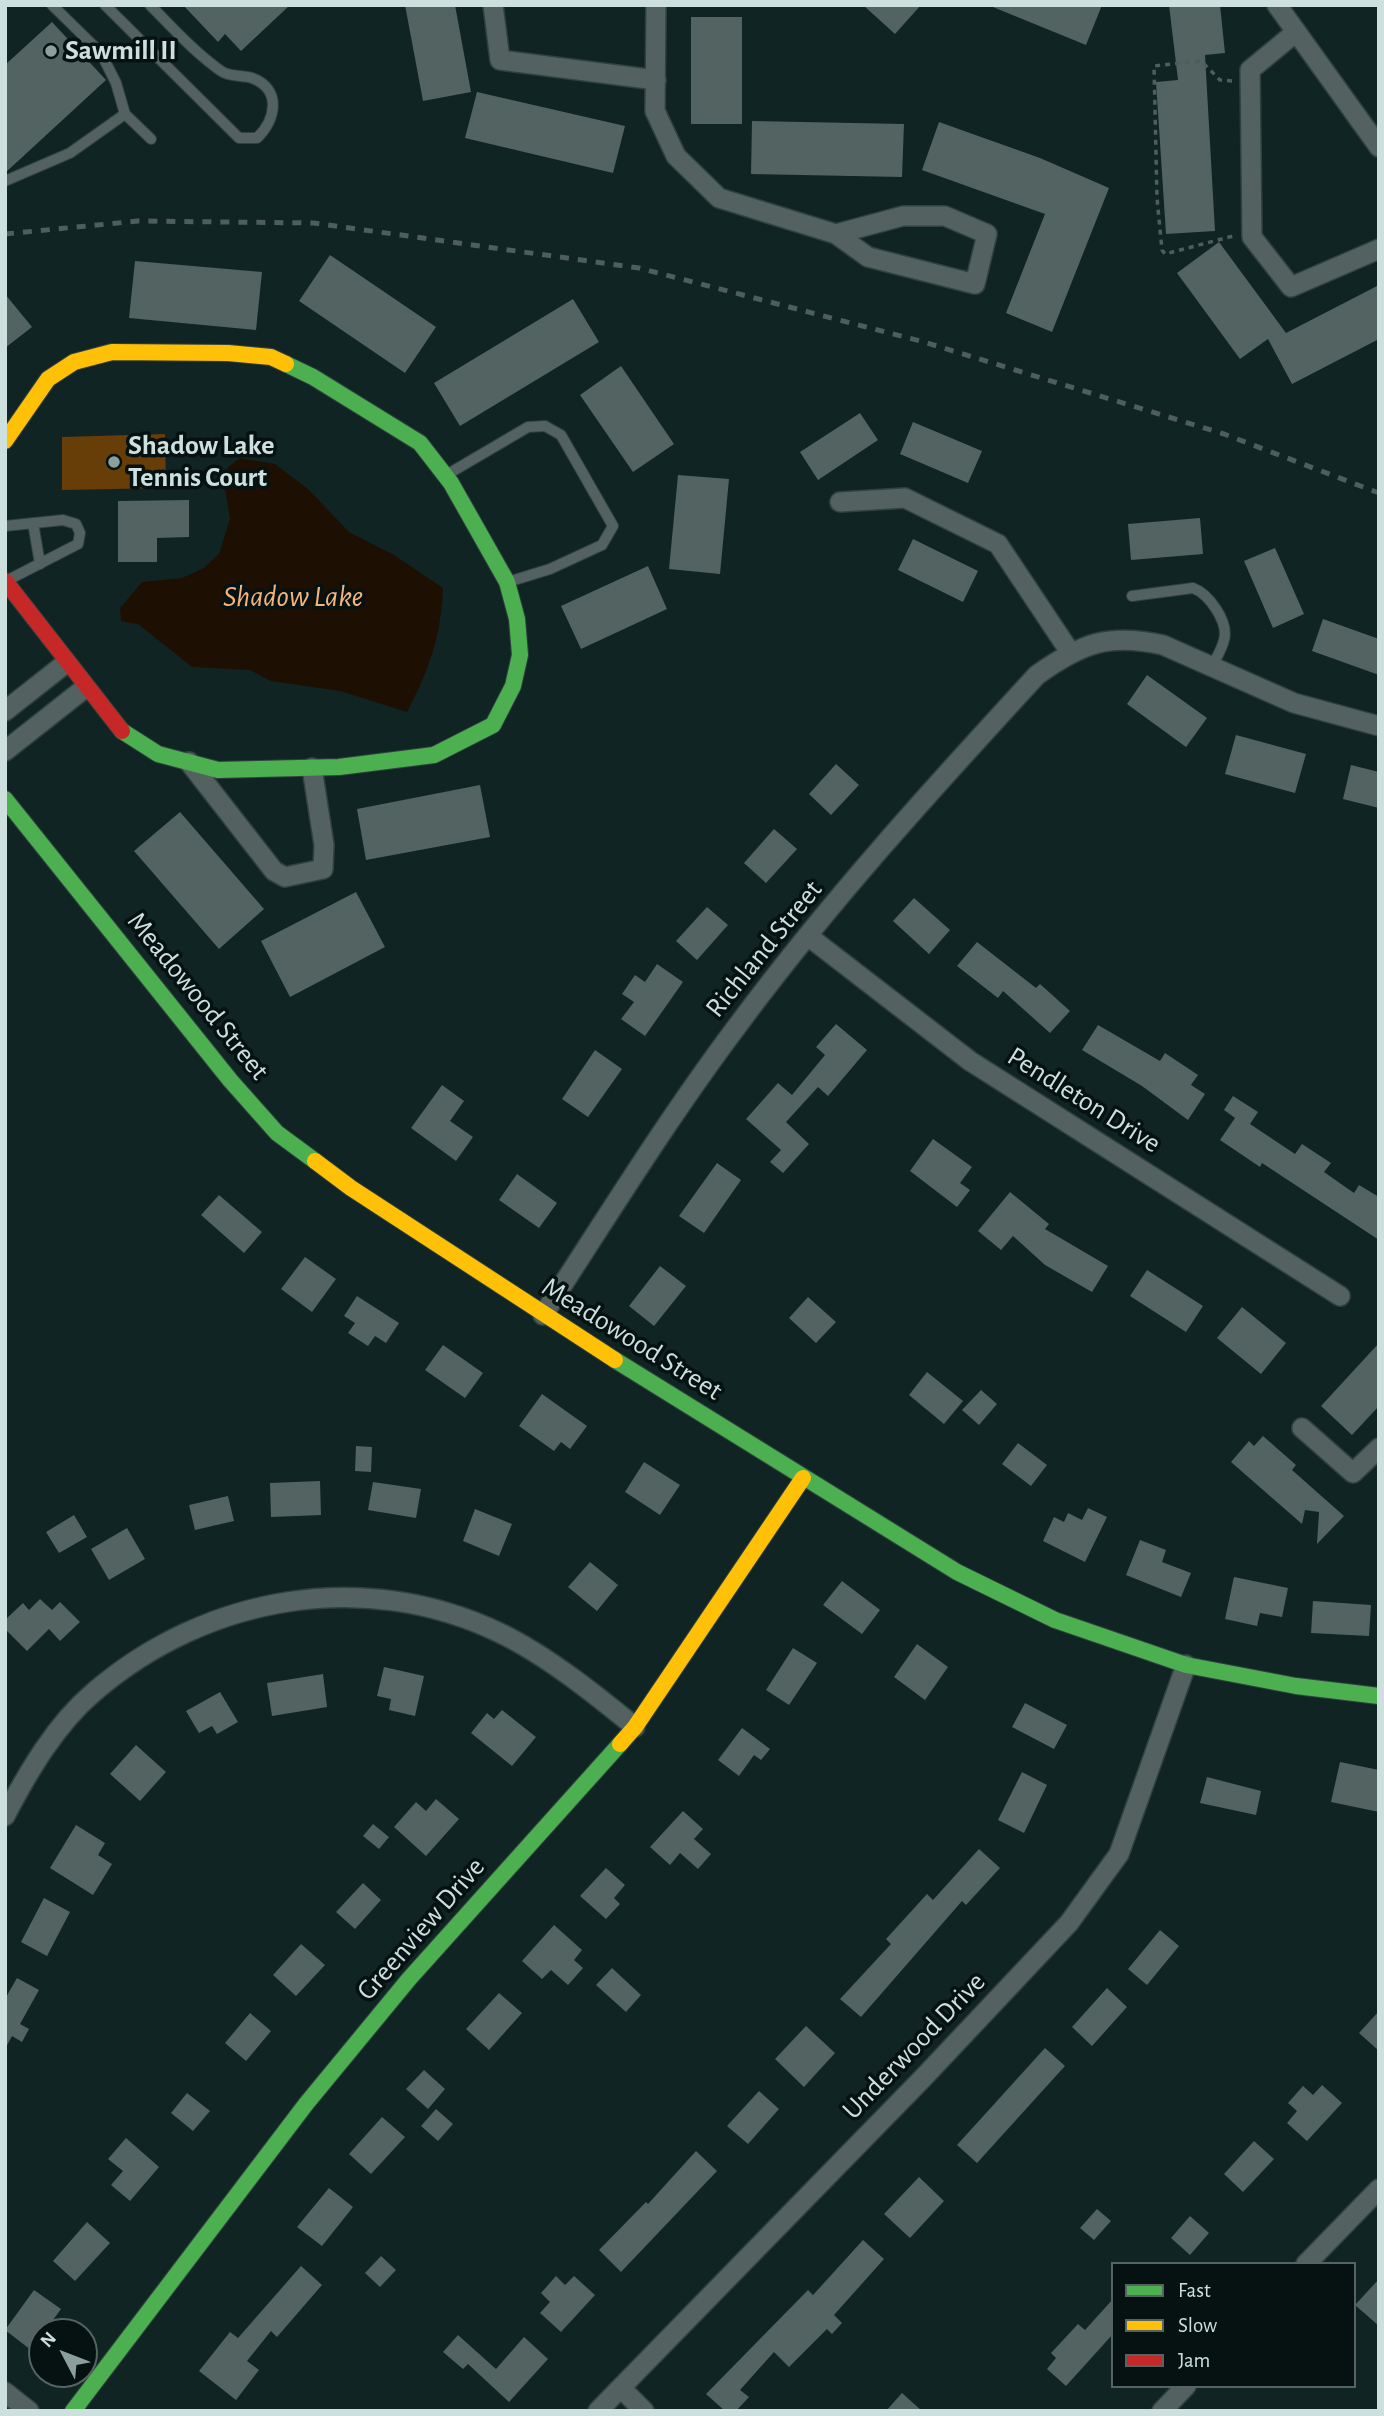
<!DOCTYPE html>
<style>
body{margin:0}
#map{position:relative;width:1384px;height:2416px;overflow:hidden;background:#102523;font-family:"Alegreya Sans",sans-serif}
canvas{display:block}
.frame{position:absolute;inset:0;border:7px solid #cde0de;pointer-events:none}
.legend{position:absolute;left:1111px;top:2262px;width:245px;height:126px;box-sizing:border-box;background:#051211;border:2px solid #556463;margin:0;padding:9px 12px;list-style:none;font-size:21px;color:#cde0de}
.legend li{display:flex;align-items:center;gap:14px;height:35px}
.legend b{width:35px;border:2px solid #556463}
.north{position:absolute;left:28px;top:2318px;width:70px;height:70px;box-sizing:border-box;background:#051211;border:2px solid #556463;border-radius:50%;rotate:312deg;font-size:19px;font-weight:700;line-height:28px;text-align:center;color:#cde0de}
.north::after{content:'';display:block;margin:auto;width:24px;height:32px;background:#8b9f9d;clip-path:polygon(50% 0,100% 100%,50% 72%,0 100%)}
</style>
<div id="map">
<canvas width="1384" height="2416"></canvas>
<div class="frame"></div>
<ul class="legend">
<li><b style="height:9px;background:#4caf50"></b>Fast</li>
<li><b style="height:9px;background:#ffc107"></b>Slow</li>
<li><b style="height:9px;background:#c62828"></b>Jam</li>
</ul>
<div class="north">N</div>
</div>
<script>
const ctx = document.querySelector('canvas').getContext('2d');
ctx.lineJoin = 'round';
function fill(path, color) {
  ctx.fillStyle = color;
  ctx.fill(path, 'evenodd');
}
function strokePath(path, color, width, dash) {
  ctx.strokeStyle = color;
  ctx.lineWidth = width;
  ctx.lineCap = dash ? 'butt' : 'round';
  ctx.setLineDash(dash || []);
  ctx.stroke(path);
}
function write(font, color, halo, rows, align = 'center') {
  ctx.font = font + ' "Alegreya Sans",sans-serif';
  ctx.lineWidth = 7;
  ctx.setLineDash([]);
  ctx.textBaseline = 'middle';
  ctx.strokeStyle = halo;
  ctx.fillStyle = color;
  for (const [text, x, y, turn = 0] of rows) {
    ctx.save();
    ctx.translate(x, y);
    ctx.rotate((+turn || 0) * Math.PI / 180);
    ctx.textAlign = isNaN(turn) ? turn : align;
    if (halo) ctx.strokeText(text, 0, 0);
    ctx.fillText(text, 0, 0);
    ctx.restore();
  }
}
fill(new Path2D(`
 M 165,434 L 166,488 L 62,490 L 62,437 Z`), '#673d08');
fill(new Path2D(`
 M 240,458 L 275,464 L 308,489 L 349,532 L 394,555 L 443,588 C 441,637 429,670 407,712 L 340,691 L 271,681 L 250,670 L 192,667 L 138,624 L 121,621 L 120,608 L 142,582 L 182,578 L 204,568 L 219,554 L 230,519 L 224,482 L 228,467 Z`), '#1e0f03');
fill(new Path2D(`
 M 183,5 L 290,5 L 241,51 L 225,34 L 218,42 Z
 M 405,5 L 455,5 L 471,92 L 423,101 Z
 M 863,5 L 921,5 L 895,34 Z
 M 988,5 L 1102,5 L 1086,45 Z
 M 1169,5 L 1220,5 L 1225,53 L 1205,55 L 1215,231 L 1166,234 L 1156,82 L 1178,80 Z
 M 691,17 L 742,17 L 742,124 L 691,124 Z
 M 52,22 L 106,80 L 5,173 L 5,65 Z
 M 477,92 L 625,126 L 613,173 L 465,138 Z
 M 752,121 L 904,124 L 902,177 L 751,174 Z
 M 939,122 L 1040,158 L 1109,188 L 1052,332 L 1006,313 L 1045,214 L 922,170 Z
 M 1219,242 L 1286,333 L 1379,285 L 1379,339 L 1292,384 L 1268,339 L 1240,359 L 1177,273 Z
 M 330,255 L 436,327 L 405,373 L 299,301 Z
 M 135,261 L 262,272 L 256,330 L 129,318 Z
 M 5,294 L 32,327 L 5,348 Z
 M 573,299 L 599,342 L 460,426 L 434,383 Z
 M 621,366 L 674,444 L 633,472 L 580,395 Z
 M 860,413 L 878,440 L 818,480 L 800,452 Z
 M 913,422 L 982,451 L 968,483 L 900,454 Z
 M 678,475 L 729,479 L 720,574 L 669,569 Z
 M 189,500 L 189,537 L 157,538 L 157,562 L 118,562 L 118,501 Z
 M 1200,518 L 1203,554 L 1131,560 L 1128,524 Z
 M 913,539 L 978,571 L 963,602 L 898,570 Z
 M 1275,548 L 1304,614 L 1273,628 L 1244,561 Z
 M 648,566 L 667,609 L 581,649 L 561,606 Z
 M 1323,619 L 1379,639 L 1379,675 L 1312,651 Z
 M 1147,675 L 1207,718 L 1186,747 L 1127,704 Z
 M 1236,735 L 1306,754 L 1295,793 L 1225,774 Z
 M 836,764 L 859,785 L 831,815 L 809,794 Z
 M 1351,765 L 1379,772 L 1379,808 L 1343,799 Z
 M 480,785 L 490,837 L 366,860 L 357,809 Z
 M 180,812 L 264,909 L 219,949 L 134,851 Z
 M 774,829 L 797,849 L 766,883 L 744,863 Z
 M 356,892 L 385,947 L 290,997 L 261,941 Z
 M 914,898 L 950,930 L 929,954 L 893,921 Z
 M 707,907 L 728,925 L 697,960 L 676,941 Z
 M 977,942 L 1036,988 L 1040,984 L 1070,1011 L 1050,1033 L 1003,991 L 998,998 L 957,966 Z
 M 657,964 L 683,982 L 645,1036 L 621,1019 L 634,1002 L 622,994 L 635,975 L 645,982 Z
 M 836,1024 L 867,1050 L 828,1096 L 818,1087 L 786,1122 L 809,1144 L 783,1173 L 770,1162 L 781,1150 L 746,1119 L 778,1083 L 792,1095 L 825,1055 L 816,1047 Z
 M 1098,1025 L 1160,1061 L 1165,1053 L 1198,1075 L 1191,1085 L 1205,1094 L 1188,1120 L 1142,1086 L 1082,1050 Z
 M 595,1050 L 622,1069 L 588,1117 L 562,1099 Z
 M 442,1085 L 464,1101 L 450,1121 L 473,1137 L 456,1161 L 411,1128 Z
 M 1233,1096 L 1258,1112 L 1250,1124 L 1295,1154 L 1302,1144 L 1331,1163 L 1324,1172 L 1354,1193 L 1359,1185 L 1379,1197 L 1379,1240 L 1262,1163 L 1260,1167 L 1220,1140 L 1235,1118 L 1224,1110 Z
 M 933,1139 L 972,1167 L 960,1183 L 970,1190 L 957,1207 L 910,1171 Z
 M 717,1163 L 741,1180 L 704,1233 L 679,1216 Z
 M 517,1174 L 557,1203 L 539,1228 L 499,1200 Z
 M 1010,1192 L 1049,1224 L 1045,1229 L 1108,1266 L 1092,1292 L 1045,1265 L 1013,1236 L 1001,1250 L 978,1231 Z
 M 219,1195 L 262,1232 L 244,1253 L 201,1215 Z
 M 305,1257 L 336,1279 L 312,1312 L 281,1289 Z
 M 660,1266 L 686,1286 L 654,1326 L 629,1306 Z
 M 1147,1270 L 1203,1306 L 1186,1332 L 1130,1296 Z
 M 357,1296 L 399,1323 L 386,1343 L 375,1336 L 368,1346 L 348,1333 L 355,1323 L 344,1316 Z
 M 808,1297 L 836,1322 L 816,1343 L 789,1318 Z
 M 1242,1307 L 1286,1343 L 1261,1374 L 1217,1338 Z
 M 1379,1343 L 1379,1406 L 1352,1435 L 1321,1406 Z
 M 443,1345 L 483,1373 L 465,1398 L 425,1370 Z
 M 927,1372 L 963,1401 L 944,1424 L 909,1395 Z
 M 981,1390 L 997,1404 L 979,1425 L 962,1410 Z
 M 542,1394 L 587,1426 L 570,1449 L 561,1442 L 554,1451 L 519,1426 Z
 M 1263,1436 L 1296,1465 L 1292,1470 L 1344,1516 L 1317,1544 L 1319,1512 L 1305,1510 L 1302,1524 L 1231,1462 L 1249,1441 L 1254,1446 Z
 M 1018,1443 L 1047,1465 L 1031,1486 L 1002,1464 Z
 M 356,1446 L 372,1447 L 371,1472 L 355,1471 Z
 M 644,1462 L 680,1485 L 660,1515 L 625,1492 Z
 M 320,1481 L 321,1515 L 271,1517 L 270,1483 Z
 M 373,1482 L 421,1489 L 416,1518 L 368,1510 Z
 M 228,1496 L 234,1521 L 195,1530 L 189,1505 Z
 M 1088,1508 L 1107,1517 L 1085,1562 L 1043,1541 L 1054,1517 L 1064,1522 L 1068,1513 L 1082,1520 Z
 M 475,1509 L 512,1524 L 499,1556 L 463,1541 Z
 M 74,1515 L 87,1537 L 59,1553 L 46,1532 Z
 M 127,1528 L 145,1559 L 109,1580 L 91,1549 Z
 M 1140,1540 L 1166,1550 L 1162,1562 L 1191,1573 L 1181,1597 L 1126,1575 Z
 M 590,1562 L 618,1585 L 597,1611 L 568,1587 Z
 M 1234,1577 L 1288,1588 L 1282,1617 L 1260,1613 L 1257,1626 L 1225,1619 Z
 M 842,1581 L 880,1610 L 862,1634 L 823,1605 Z
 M 40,1599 L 52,1610 L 60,1602 L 80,1622 L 60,1641 L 49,1629 L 27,1651 L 5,1629 L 5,1620 L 23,1603 L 29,1610 Z
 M 1313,1601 L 1371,1605 L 1369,1636 L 1311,1633 Z
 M 917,1644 L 948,1667 L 925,1700 L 894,1677 Z
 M 793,1648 L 817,1663 L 789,1705 L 766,1690 Z
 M 384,1667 L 424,1676 L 415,1716 L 389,1710 L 391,1699 L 377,1696 Z
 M 323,1674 L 327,1707 L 272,1716 L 267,1683 Z
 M 220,1692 L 238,1722 L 217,1734 L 212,1726 L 199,1733 L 186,1711 Z
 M 1025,1703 L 1067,1725 L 1054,1749 L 1012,1727 Z
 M 502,1710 L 536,1737 L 512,1766 L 471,1733 L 487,1713 L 494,1719 Z
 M 742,1728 L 770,1749 L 761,1760 L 754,1755 L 739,1776 L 718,1760 Z
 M 136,1745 L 166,1772 L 140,1801 L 110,1774 Z
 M 1340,1762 L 1379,1770 L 1379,1812 L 1331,1802 Z
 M 1022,1772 L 1047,1785 L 1024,1833 L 998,1820 Z
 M 1207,1777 L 1261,1791 L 1256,1815 L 1200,1803 Z
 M 436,1799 L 459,1819 L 426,1856 L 394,1827 L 416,1802 L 426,1811 Z
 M 683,1811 L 703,1829 L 694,1839 L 711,1854 L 698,1869 L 680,1853 L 670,1865 L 650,1847 Z
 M 373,1824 L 389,1837 L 379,1849 L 363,1836 Z
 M 76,1825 L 105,1843 L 98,1855 L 112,1864 L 93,1895 L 50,1868 Z
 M 979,1849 L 1000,1868 L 966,1905 L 962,1901 L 861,2017 L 840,1999 L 891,1944 L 886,1939 L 927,1894 L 933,1900 Z
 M 606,1868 L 625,1885 L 614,1898 L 620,1904 L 606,1919 L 580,1896 Z
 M 363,1883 L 381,1900 L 355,1929 L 336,1912 Z
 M 44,1898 L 70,1912 L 47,1956 L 21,1942 Z
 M 554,1925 L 582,1950 L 574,1960 L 583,1968 L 568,1985 L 551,1970 L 542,1979 L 522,1961 Z
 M 1160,1930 L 1179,1946 L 1147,1985 L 1128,1969 Z
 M 301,1944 L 325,1965 L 296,1996 L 273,1975 Z
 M 612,1968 L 641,1995 L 626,2012 L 596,1985 Z
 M 17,1978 L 39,1990 L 20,2024 L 29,2029 L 22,2042 L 12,2036 L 5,2049 L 5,1999 Z
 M 1107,1988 L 1127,2007 L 1092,2046 L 1072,2027 Z
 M 499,1993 L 522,2013 L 489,2050 L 466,2029 Z
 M 1379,2011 L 1379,2051 L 1359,2033 Z
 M 250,2013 L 271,2031 L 246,2061 L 225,2043 Z
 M 806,2026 L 835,2053 L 804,2087 L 775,2059 Z
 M 1045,2048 L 1065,2066 L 977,2163 L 957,2145 Z
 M 424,2070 L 445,2089 L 428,2109 L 406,2089 Z
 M 1322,2085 L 1342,2103 L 1307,2141 L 1287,2123 L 1297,2111 L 1288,2103 L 1303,2086 L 1313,2095 Z
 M 759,2091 L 779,2109 L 748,2144 L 727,2126 Z
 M 187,2093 L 210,2111 L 193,2131 L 171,2113 Z
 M 436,2109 L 453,2124 L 438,2141 L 421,2126 Z
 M 382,2117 L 405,2137 L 371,2174 L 349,2154 Z
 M 126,2138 L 159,2167 L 130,2201 L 111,2185 L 123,2171 L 108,2159 Z
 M 1254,2141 L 1274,2159 L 1243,2192 L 1224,2174 Z
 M 696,2151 L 717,2171 L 621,2272 L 599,2250 L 646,2202 L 648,2204 Z
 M 919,2177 L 944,2201 L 910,2238 L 884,2214 Z
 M 329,2188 L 353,2207 L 322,2246 L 297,2227 Z
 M 1097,2209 L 1111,2221 L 1094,2240 L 1080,2228 Z
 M 1190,2216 L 1209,2233 L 1190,2255 L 1171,2238 Z
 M 87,2222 L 110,2243 L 75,2281 L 53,2261 Z
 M 863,2240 L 884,2259 L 834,2315 L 842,2323 L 832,2334 L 827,2329 L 789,2367 L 774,2352 L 740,2390 L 749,2397 L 736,2411 L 725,2411 L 706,2394 L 808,2290 L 813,2295 Z
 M 381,2256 L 396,2270 L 380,2287 L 365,2273 Z
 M 301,2266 L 322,2285 L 277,2337 L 271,2331 L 247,2361 L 259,2370 L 236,2400 L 199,2371 L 230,2332 L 238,2338 Z
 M 556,2276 L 565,2285 L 574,2276 L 595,2295 L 561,2332 L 540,2313 L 550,2302 L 541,2293 Z
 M 1379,2279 L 1379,2326 L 1355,2305 Z
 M 34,2290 L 61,2309 L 31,2350 L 5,2330 Z
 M 1113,2299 L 1113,2334 L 1066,2386 L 1047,2369 L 1056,2358 L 1051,2353 L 1078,2324 L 1085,2330 Z
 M 458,2335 L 496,2369 L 524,2337 L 548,2359 L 509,2402 L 468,2364 L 463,2369 L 443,2352 Z
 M 902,2393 L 922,2411 L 886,2411 Z`), '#526361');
const lane = new Path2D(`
 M 52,5 L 101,53 L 116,83 L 125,114 L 151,139
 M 105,5 L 239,138 L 257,138 C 276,120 282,89 252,78 C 242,75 229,77 221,71 C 195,53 172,27 150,5
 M 5,181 L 70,153 L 125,114
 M 448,474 L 528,427 L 545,426 L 561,435 L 613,526 L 602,545 L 550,569 L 511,581
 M 33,523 L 40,564
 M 5,526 L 63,520 L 76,524 L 80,533 L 78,544 L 8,580
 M 1132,596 L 1193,588 C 1209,594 1229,622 1224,640 C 1222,649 1216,658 1212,667`);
const street = new Path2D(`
 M 493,5 L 500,60 L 656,80
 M 656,5 L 655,111 L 676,156 L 719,198 L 836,234 L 868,257 L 975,284 L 987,234 L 945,216 L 903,216 L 836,234
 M 1277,5 L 1379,147
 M 1296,32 L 1250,70 L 1252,237 L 1291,287 L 1379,249
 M 840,502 L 905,498 L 998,544 L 1070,652
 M 5,711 L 66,663
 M 5,751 L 85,688
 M 189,762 L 274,871 L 285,877 L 323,869 L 324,845 L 312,768
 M 808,936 L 970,1061 L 1340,1296
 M 543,1315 C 607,1217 668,1118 738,1025 C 829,902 934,787 1037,675 C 1082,643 1108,633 1163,645 L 1294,703 L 1379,726
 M 1302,1428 L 1353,1473 L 1379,1448
 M 5,1816 C 28,1772 56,1724 94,1692 C 207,1595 365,1568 500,1633 C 546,1655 596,1695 635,1727
 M 1306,2264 L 1379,2189
 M 621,2388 L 644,2411
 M 5,2392 L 29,2411
 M 598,2411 L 923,2078 L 1069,1923 L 1119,1854 L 1186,1665
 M 1162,2411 L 1186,2386`);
const fast = new Path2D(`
 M 122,731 L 158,754 L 218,770 L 339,767 L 434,755 L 493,725 L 513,686 L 520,655 L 517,619 L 507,582 L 451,483 L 420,443 L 313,377 L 286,364
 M 5,799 L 230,1080 L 277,1133 L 315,1161
 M 615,1360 L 957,1572 L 1055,1620 L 1186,1665 L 1296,1686 L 1379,1696
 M 73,2411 L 306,2104 L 409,1979 L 620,1744`);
const slow = new Path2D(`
 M 5,441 L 48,379 L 74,362 L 112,352 L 228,353 L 271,357 L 286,364
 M 315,1161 L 351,1188 L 615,1360
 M 620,1744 L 635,1727 L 803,1478`);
const jam = new Path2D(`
 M 5,581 L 122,731`);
strokePath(lane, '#30413f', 12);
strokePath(street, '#30413f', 22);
strokePath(fast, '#30413f', 18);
strokePath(slow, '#30413f', 18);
strokePath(jam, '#30413f', 18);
strokePath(new Path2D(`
 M 1232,81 L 1220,80 L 1201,61 L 1154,66 L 1157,198 L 1162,250 L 1165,254 L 1233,236`), '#4f5d5c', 3.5, [5, 5]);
strokePath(lane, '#536261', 10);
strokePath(street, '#536261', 19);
strokePath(fast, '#4caf50', 16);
strokePath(slow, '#ffc107', 16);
strokePath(jam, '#c62828', 16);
strokePath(new Path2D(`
 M 5,234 L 138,221 L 314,223 L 639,268 L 924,342 L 1224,434 L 1379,493`), '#4f5e5d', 5, [9, 9]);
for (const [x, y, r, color] of [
 [51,51,7,"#8b9f9d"],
 [114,462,7,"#8b9f9d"]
]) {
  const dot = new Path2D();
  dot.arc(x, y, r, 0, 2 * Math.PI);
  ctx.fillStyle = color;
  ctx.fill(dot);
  strokePath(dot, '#051211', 2.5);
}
write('bold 28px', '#cde0de', '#051211', [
 ["Sawmill II",65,51],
 ["Shadow Lake",128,446],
 ["Tennis Court",128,478]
], 'left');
write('28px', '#cde0de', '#051211', [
 ["Richland Street",764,949,-51],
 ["Meadowood Street",198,996,51],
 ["Pendleton Drive",1084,1100,32],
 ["Meadowood Street",632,1339,32],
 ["Greenview Drive",421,1929,-49],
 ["Underwood Drive",914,2046,-46]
]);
write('italic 30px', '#f6b37a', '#051211', [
 ["Shadow Lake",293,597]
]);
</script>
